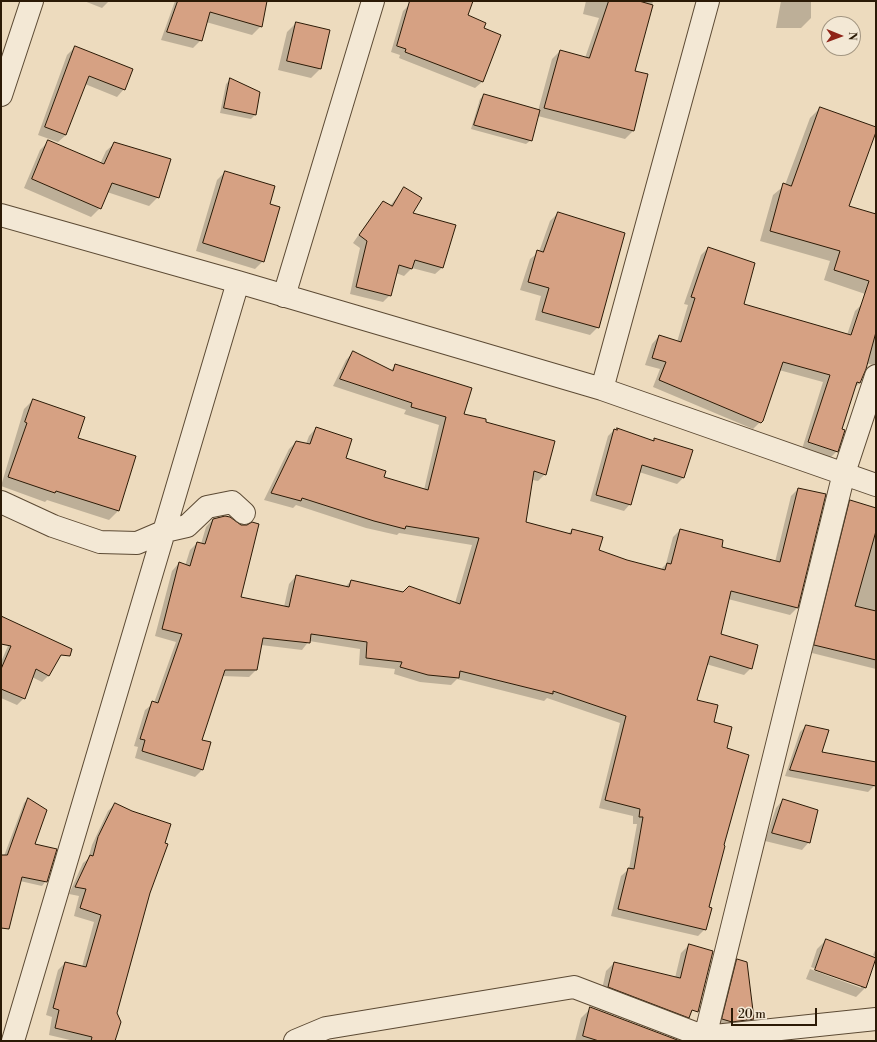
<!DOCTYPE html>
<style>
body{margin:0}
#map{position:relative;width:877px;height:1042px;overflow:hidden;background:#eddbbe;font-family:"Libre Bodoni",serif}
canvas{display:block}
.frame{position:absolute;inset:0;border:2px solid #2b1a06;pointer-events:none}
.north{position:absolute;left:821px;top:16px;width:40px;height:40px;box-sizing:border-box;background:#f3e8d5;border:1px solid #a39682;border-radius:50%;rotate:91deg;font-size:11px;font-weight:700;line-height:16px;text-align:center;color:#2b1a06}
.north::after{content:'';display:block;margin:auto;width:14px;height:18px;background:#8f2418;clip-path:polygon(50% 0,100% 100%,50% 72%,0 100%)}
.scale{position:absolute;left:731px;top:1008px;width:86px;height:18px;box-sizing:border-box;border:2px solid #2b1a06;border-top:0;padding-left:5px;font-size:12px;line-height:14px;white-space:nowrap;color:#2b1a06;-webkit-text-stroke:3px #f3e8d5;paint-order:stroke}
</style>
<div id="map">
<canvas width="877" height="1042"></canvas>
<div class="frame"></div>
<div class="north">N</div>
<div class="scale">20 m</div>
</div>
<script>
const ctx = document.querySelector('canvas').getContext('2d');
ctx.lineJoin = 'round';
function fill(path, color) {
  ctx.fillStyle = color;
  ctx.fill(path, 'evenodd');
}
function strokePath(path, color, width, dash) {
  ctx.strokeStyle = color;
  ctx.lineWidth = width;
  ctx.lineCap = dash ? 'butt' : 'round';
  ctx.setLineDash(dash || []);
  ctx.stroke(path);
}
fill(new Path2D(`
 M 84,1 L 109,1 L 102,8 Z
 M 175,1 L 266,1 L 261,26 L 252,35 L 206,22 L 201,40 L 193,48 L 161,40 Z
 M 586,1 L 653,1 L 634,72 L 647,75 L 633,131 L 625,139 L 538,116 L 531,140 L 526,144 L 471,129 L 480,99 L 484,95 L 538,111 L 552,59 L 560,51 L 585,58 L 599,18 L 583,14 Z
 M 781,1 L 811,1 L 811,18 L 801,28 L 776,28 Z
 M 410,4 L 499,35 L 482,82 L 475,88 L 399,58 L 400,55 L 391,52 L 403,11 Z
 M 296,23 L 328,31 L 320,69 L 311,78 L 278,70 L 287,32 Z
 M 75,47 L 124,89 L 117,97 L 85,84 L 66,135 L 58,142 L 38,135 L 67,55 Z
 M 230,80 L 255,115 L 251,119 L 220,113 L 226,84 Z
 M 820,108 L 876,128 L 847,206 L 876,215 L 876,295 L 874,297 L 824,280 L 830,261 L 760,241 L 773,195 L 785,185 L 810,118 Z
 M 48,142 L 100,164 L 106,151 L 115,143 L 158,197 L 149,206 L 107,192 L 100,208 L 91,217 L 24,188 L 40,150 Z
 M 225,172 L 268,205 L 263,261 L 255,269 L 196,251 L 217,180 Z
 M 404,188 L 412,214 L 443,267 L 435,274 L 412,268 L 404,276 L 396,273 L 390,295 L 383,302 L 350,294 L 360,248 L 353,243 L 376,210 L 383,203 L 390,206 Z
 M 558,213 L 598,327 L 590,335 L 535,320 L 541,296 L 520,290 L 530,259 L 539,252 L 550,221 Z
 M 708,248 L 743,304 L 847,335 L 855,311 L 862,304 L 876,308 L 876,366 L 866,363 L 860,383 L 854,388 L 841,430 L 837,451 L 830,458 L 802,449 L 823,382 L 779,370 L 762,420 L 753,429 L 653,387 L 660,369 L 645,365 L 652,344 L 659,336 L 677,342 L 688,305 L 684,304 L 701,255 Z
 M 353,352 L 390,371 L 395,366 L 462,415 L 484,423 L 545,474 L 538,481 L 532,480 L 525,522 L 568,534 L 572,530 L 598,551 L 627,561 L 660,570 L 666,564 L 673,537 L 680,530 L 720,548 L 775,562 L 791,496 L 798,489 L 825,495 L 797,608 L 790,615 L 728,599 L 720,635 L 751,668 L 744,675 L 706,664 L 696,700 L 713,723 L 726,749 L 722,846 L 708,908 L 705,929 L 698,936 L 611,916 L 621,876 L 629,869 L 637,824 L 633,824 L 633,816 L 599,808 L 620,723 L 547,698 L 544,701 L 457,679 L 451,685 L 420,682 L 394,674 L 395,669 L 359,665 L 360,649 L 309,641 L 302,650 L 261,645 L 256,670 L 249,677 L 222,676 L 200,740 L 203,769 L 195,777 L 135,758 L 138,747 L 134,746 L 145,710 L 154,703 L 176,642 L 155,636 L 172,571 L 179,563 L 185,566 L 190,550 L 197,543 L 201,544 L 206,527 L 213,519 L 240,598 L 284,607 L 289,584 L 296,576 L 345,587 L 351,581 L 455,603 L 472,545 L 399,533 L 397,535 L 366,528 L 296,505 L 293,508 L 264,500 L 289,449 L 296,442 L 306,444 L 309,436 L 316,428 L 345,459 L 383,478 L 424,490 L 439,425 L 404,414 L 406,410 L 333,386 L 346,360 Z
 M 33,400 L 77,439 L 118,511 L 109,520 L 47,500 L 45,502 L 1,486 L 24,409 Z
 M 614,430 L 652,441 L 655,439 L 692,451 L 683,478 L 677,484 L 639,472 L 630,504 L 624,511 L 590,501 L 608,436 Z
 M 851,501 L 876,509 L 876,669 L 808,652 L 843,509 Z
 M 14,632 L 49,675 L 42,682 L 32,677 L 24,698 L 17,705 L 1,698 L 1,662 Z
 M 806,726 L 821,753 L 876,763 L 874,786 L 868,792 L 785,776 L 800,732 Z
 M 28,799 L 33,845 L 46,881 L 42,886 L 20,881 L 1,890 L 1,856 L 4,856 L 24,803 Z
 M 783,800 L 809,842 L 802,850 L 765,841 L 776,808 Z
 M 115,804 L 149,893 L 116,1013 L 114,1041 L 74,1041 L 49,1035 L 52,1017 L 46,1015 L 58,970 L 65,963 L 82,967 L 94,922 L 74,916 L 79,896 L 69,894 L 83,863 L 88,859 L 92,845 L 108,811 Z
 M 826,940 L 875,958 L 865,988 L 856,997 L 806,979 L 810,969 L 861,988 L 861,986 L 811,967 L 817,949 Z
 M 689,945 L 691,1009 L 683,1017 L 601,994 L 606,971 L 614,963 L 675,978 L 681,953 Z
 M 876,948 L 876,957 L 873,955 Z
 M 737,960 L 753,1019 L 749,1023 L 727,1026 L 719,1023 L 733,964 Z
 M 591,1008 L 678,1041 L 575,1041 L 581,1018 Z`), '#0003');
const building = new Path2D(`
 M 178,1 L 267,1 L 262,27 L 210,12 L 202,41 L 167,32 Z
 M 410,1 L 473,1 L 468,15 L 486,23 L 484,28 L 501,35 L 483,82 L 405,52 L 406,49 L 397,46 Z
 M 609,1 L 639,1 L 653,5 L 635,71 L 648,74 L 634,131 L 544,108 L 560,50 L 589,58 Z
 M 296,22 L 330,30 L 321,69 L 287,61 Z
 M 75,46 L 133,69 L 125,90 L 89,76 L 66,135 L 45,127 Z
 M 230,78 L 260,92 L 256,115 L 224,108 Z
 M 484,94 L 540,110 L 532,141 L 474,125 Z
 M 820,107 L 876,127 L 876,132 L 849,206 L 876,214 L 876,332 L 866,369 L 860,383 L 857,382 L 842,429 L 845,430 L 838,452 L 808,442 L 830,375 L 783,362 L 763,421 L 761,423 L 659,380 L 666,362 L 652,358 L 659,335 L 681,342 L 695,298 L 691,297 L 708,247 L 755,263 L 744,304 L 851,335 L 869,281 L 834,270 L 840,251 L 770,231 L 783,183 L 791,186 Z
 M 48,140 L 104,164 L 114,142 L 171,159 L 159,198 L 112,183 L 101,209 L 32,179 Z
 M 225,171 L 275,186 L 270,204 L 280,207 L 264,262 L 203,243 Z
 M 404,187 L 422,198 L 413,213 L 456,225 L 443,268 L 415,260 L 412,269 L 399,265 L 391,296 L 356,287 L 367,241 L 359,235 L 383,201 L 392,206 Z
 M 558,212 L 625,233 L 599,328 L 542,312 L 549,288 L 528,282 L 537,250 L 543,252 Z
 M 353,351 L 393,371 L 395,364 L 472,388 L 464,414 L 486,419 L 486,422 L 555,441 L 546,475 L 534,471 L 526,522 L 571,534 L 572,529 L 603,537 L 599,550 L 627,560 L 665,570 L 667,563 L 671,564 L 680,529 L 723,540 L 722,547 L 780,562 L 798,488 L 826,494 L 798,608 L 731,591 L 721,634 L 758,645 L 752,669 L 710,656 L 697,700 L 718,705 L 714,722 L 732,727 L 727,748 L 749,755 L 724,845 L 725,846 L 709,907 L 712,908 L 706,930 L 618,909 L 628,868 L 634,869 L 643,817 L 639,817 L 640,809 L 605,800 L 626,716 L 553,691 L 553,694 L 460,671 L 459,678 L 428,675 L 400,667 L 402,662 L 366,658 L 367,642 L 311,634 L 310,643 L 263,638 L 257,670 L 225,670 L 202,740 L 211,742 L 203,770 L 142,751 L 145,740 L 140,739 L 152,701 L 158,703 L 182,634 L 162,629 L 179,562 L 190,566 L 197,542 L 205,544 L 213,519 L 225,516 L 230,517 L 241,525 L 247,525 L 252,522 L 259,524 L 241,597 L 289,607 L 296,575 L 349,587 L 351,580 L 403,592 L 409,586 L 460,604 L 479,538 L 406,526 L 405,529 L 374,521 L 302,498 L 301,501 L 271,493 L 296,441 L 310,444 L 316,427 L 352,439 L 346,458 L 386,471 L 384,477 L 428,490 L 446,417 L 411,407 L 412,403 L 340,379 Z
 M 33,399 L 85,417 L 78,438 L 136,456 L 119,511 L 56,491 L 55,493 L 8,477 L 27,423 L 25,422 Z
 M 617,428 L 654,441 L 654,438 L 693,450 L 684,478 L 642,465 L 631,505 L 596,495 L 614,429 L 617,430 Z
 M 850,500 L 876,508 L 876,531 L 855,606 L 876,611 L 876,660 L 814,645 Z
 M 1,616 L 72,649 L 70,656 L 61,655 L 49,676 L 36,669 L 25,699 L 1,689 L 1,669 L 11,646 L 1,644 Z
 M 806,725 L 829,730 L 822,752 L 876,762 L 876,786 L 790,770 Z
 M 28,798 L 47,810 L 35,844 L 57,849 L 47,882 L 22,877 L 9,929 L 1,928 L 1,855 L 7,855 Z
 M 783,799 L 818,810 L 810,843 L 772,833 Z
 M 115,803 L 132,811 L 171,824 L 165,843 L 168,844 L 150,893 L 117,1013 L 121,1022 L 115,1041 L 91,1041 L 92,1037 L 55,1028 L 59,1010 L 53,1008 L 65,962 L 86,967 L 101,915 L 80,908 L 86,889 L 75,887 L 90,855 L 93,856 L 98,837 Z
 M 826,939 L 876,958 L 866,988 L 815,970 Z
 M 689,944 L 713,951 L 698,1012 L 692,1010 L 689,1018 L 608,987 L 614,962 L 680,978 Z
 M 737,959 L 747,962 L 754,1019 L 732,1022 L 722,1019 Z
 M 590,1007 L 680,1041 L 599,1041 L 583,1036 Z`);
fill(building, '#d6a183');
strokePath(building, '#2b1a06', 1);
const street = new Path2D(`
 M 1,95 L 32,1
 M 1,215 L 238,282 L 602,389 L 876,485
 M 284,296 L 373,1
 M 602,389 L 708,1
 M 1,502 L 53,526 L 100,542 L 137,543 L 165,531 L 187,526 L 207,507 L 232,502 L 244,513
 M 13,1041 L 238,282
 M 295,1041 L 326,1028 L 574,987 L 705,1037 L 876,1019
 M 704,1041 L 844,473 L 876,376`);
strokePath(street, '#5c4a34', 24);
strokePath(street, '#f3e8d5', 22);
</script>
